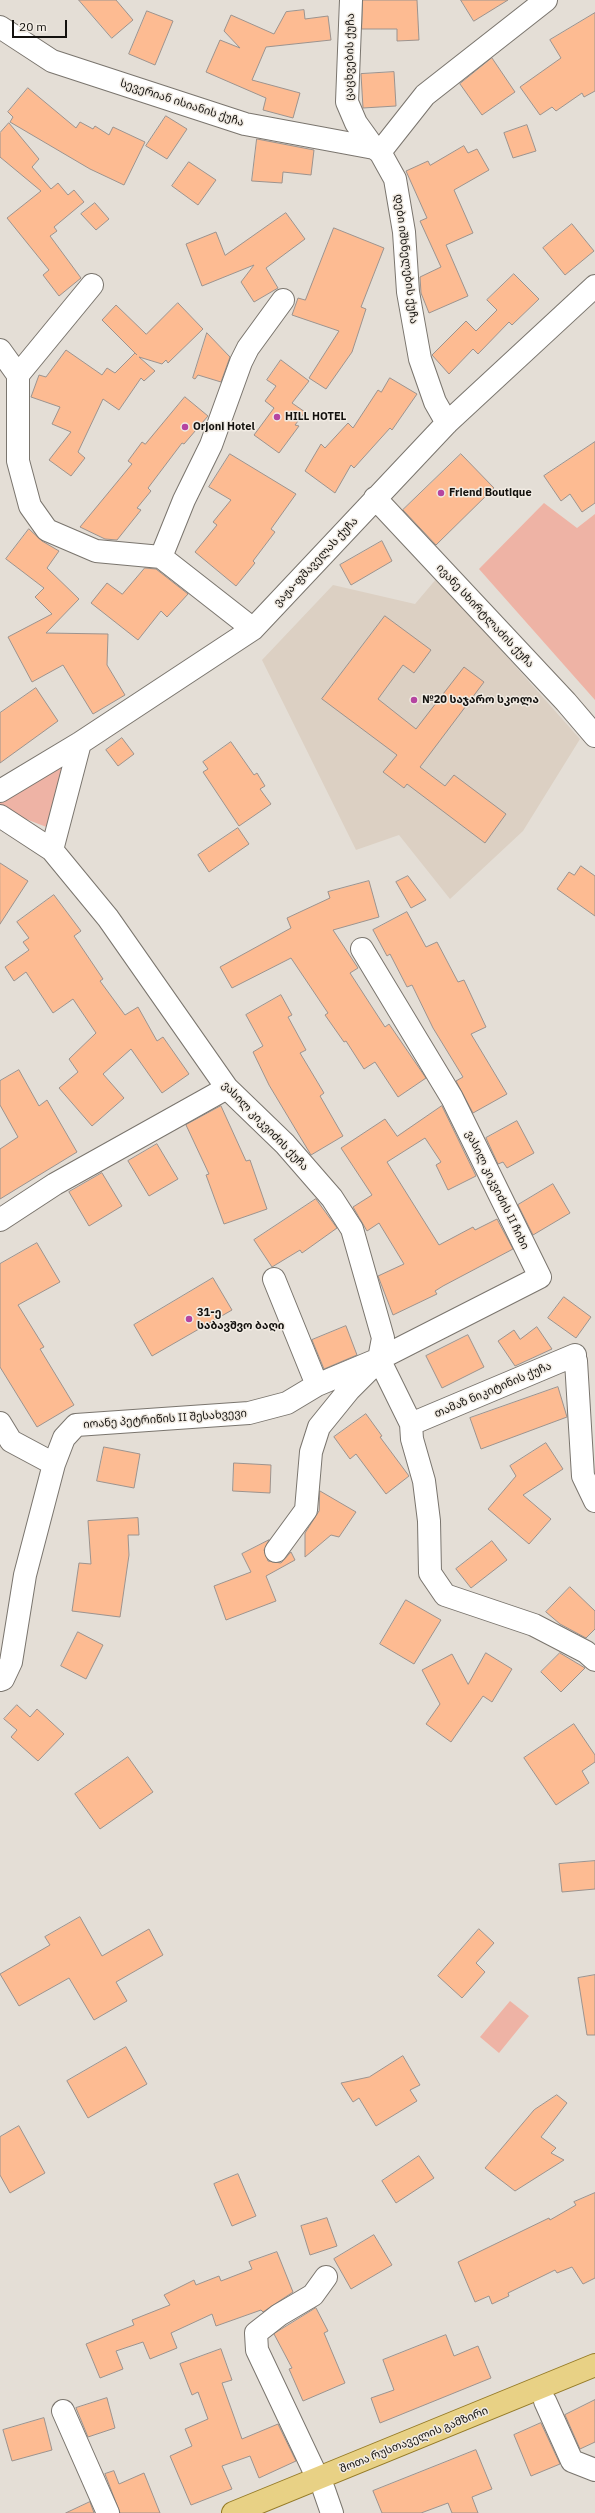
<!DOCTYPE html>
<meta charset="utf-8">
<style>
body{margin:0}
#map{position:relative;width:595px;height:2513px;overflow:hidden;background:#e4ded6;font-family:"IBM Plex Sans",sans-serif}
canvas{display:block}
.scale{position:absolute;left:12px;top:20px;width:55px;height:18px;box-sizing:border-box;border:2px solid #13110e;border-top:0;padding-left:5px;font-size:12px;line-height:14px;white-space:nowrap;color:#13110e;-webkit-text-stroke:3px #f1ebe3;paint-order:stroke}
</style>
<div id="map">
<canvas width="595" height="2513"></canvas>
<div class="scale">20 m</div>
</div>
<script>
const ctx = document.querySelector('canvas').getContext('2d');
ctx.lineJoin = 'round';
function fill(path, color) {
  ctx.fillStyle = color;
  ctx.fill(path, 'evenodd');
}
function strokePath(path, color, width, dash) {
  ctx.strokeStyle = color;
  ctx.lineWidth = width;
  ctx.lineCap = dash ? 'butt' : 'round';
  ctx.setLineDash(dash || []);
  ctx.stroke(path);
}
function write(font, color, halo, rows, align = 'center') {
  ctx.font = font + ' "IBM Plex Sans","Noto Sans Georgian",sans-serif';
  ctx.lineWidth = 3;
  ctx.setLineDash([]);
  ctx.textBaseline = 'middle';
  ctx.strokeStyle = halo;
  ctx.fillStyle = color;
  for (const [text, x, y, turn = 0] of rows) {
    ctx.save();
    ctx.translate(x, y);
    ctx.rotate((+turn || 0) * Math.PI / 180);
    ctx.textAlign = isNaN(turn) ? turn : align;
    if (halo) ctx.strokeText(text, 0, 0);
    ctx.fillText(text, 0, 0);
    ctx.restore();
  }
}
fill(new Path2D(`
 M 437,578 L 580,739 L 523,831 L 450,899 L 399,835 L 356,850 L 262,660 L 333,585 L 415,604 Z`), '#dcd0c3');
fill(new Path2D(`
 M 544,503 L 577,528 L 595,514 L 595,700 L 479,569 Z
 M 66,761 L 49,828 L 0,809 L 0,796 Z
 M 510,2001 L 529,2016 L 499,2053 L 480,2037 Z`), '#eeb3a5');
const building = new Path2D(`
 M 79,0 L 116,0 L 133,20 L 112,38 Z
 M 363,0 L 417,0 L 419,40 L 397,41 L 397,29 L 362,29 Z
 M 461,0 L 508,0 L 474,21 Z
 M 304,10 L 305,19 L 328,16 L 331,40 L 266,47 L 252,80 L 300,93 L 293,118 L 263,110 L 266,98 L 206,72 L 220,40 L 240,48 L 224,31 L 231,15 L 274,34 L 286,12 Z
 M 147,11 L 173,21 L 155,65 L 129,54 Z
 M 595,13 L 595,91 L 584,97 L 582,93 L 556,111 L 552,107 L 540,115 L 520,87 L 561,58 L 550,40 Z
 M 492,58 L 515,92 L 482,115 L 460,84 Z
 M 394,72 L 396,106 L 363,108 L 361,74 Z
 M 28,88 L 76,128 L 80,122 L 93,129 L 95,126 L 109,135 L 113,127 L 145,142 L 124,185 L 90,169 L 10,122 L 13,117 L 8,112 Z
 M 166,116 L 187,129 L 167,159 L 146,146 Z
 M 9,123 L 39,159 L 32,167 L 51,189 L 58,183 L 68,195 L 74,190 L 84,202 L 54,227 L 57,231 L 50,236 L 81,278 L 59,296 L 43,275 L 49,270 L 7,218 L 41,191 L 0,157 L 0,133 Z
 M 527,125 L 536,151 L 513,158 L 504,133 Z
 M 257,139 L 314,150 L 311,175 L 283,172 L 282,183 L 252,181 Z
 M 464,146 L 468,153 L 477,149 L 489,170 L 454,190 L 473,233 L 446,245 L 468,296 L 429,313 L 421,293 L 420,277 L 441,267 L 420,221 L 427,218 L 406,171 L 428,161 L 430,165 Z
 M 189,162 L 216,180 L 198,205 L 172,186 Z
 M 95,203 L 109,219 L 96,230 L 81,214 Z
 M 286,213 L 305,239 L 266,268 L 278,288 L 254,302 L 241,282 L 254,265 L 202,286 L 186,244 L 216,232 L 225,255 Z
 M 572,224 L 594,251 L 565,275 L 543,248 Z
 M 334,228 L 384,248 L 361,307 L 366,309 L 352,352 L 326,389 L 309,378 L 339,331 L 292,315 L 298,298 L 305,300 Z
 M 514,274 L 539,299 L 512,325 L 509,322 L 478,354 L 473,349 L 449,374 L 432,355 L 466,321 L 476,331 L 497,310 L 487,300 Z
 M 178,303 L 203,329 L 168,363 L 166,360 L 162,364 L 139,357 L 155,371 L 144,381 L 141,378 L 119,410 L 103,399 L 78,452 L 85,458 L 71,476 L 49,460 L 71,432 L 52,424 L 60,407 L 31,397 L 39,375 L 46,377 L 66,350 L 102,375 L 107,368 L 115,373 L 135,353 L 137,355 L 102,320 L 116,305 L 146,334 Z
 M 207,333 L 230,357 L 221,382 L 198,375 L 195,379 L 193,378 Z
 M 281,360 L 309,381 L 292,403 L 305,412 L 295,425 L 299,426 L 279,453 L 254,435 L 274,408 L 265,401 L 276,386 L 267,380 Z
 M 390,378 L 417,394 L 392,430 L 390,428 L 354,468 L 351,465 L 335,493 L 305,471 L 321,444 L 325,448 L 348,423 L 353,428 L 378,390 L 381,392 Z
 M 185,397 L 208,416 L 184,444 L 182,443 L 148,488 L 151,491 L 137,508 L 141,510 L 117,540 L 105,539 L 80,527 L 132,464 L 128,461 L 142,442 L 145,444 Z
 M 595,442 L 595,503 L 582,512 L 570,494 L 561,501 L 544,476 Z
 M 230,454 L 296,494 L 271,529 L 275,532 L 253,561 L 255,563 L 236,586 L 195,552 L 217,525 L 213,522 L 231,500 L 209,487 Z
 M 461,454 L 494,488 L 436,545 L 403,510 Z
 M 29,529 L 42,541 L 59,551 L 47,568 L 79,599 L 46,633 L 108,634 L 107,665 L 125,695 L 93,714 L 63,665 L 32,682 L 8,637 L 52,614 L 35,597 L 44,588 L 6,559 Z
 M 382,541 L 392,561 L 351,585 L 340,565 Z
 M 145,568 L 156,569 L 188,594 L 167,617 L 161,611 L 138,640 L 91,603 L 107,583 L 122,594 Z
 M 385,616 L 431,650 L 414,673 L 403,665 L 378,699 L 416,729 L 464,667 L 484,682 L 420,767 L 445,786 L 454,775 L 506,814 L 485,843 L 407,784 L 404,788 L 383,772 L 397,755 L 322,699 Z
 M 36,688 L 58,721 L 0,763 L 0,713 Z
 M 122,738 L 134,754 L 118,766 L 106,750 Z
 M 231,742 L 254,775 L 257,773 L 265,786 L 260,789 L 271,804 L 239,826 L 203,772 L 208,769 L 203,762 Z
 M 238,828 L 249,844 L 209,872 L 198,855 Z
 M 0,863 L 28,881 L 0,924 Z
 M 581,866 L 595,876 L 595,916 L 557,889 L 569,872 L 574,875 Z
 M 408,876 L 426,900 L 411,908 L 396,882 Z
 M 369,881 L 379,917 L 333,930 L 358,968 L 350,973 L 385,1027 L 389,1024 L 426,1078 L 398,1097 L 375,1062 L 364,1069 L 346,1041 L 344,1042 L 325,1015 L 328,1013 L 291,958 L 232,988 L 220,967 L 291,928 L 287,918 L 330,898 L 328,892 Z
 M 54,895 L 81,931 L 74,936 L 103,979 L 100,981 L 125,1015 L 138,1007 L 157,1041 L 163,1037 L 189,1074 L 162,1093 L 131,1049 L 103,1074 L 124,1098 L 92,1126 L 59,1088 L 78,1072 L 69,1059 L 96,1033 L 73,999 L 53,1013 L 26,972 L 14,981 L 5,967 L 29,950 L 23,942 L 29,938 L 17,922 Z
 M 407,912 L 426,947 L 437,942 L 458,982 L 464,980 L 486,1027 L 471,1034 L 507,1094 L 473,1113 L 456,1081 L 463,1077 L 433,1028 L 412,985 L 407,987 L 390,954 L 387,956 L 373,930 Z
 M 281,995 L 292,1015 L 288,1017 L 306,1050 L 300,1053 L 324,1093 L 320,1096 L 343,1136 L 311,1155 L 269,1085 L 253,1052 L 263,1046 L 246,1015 Z
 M 19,1070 L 39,1106 L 47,1100 L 77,1152 L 0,1199 L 0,1149 L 18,1137 L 0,1105 L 0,1081 Z
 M 221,1106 L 246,1161 L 250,1160 L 267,1209 L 224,1224 L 206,1175 L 209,1174 L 186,1125 Z
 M 442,1106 L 476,1176 L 448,1190 L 436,1165 L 441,1162 L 425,1138 L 387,1162 L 439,1245 L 473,1227 L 475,1230 L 497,1219 L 513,1249 L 443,1286 L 435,1291 L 437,1294 L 393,1315 L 378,1276 L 404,1264 L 379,1223 L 367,1231 L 353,1207 L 372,1195 L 341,1148 L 385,1119 L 397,1136 Z
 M 517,1121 L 534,1153 L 507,1168 L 503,1162 L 498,1164 L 486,1138 Z
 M 157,1144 L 178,1179 L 149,1196 L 128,1161 Z
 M 102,1173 L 122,1206 L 89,1226 L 69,1192 Z
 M 553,1184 L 570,1213 L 533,1235 L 518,1205 Z
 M 316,1199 L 337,1228 L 302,1253 L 300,1250 L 272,1267 L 254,1240 Z
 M 37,1243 L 60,1282 L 18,1305 L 44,1347 L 40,1349 L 74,1405 L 37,1427 L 0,1367 L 0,1264 Z
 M 213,1278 L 232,1310 L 152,1356 L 134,1325 Z
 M 564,1297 L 591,1317 L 576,1338 L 548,1318 Z
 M 346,1326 L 357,1355 L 324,1369 L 312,1340 Z
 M 537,1327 L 552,1349 L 515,1366 L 498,1341 L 514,1330 L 520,1339 Z
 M 468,1335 L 484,1367 L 442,1388 L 426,1356 Z
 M 558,1387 L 567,1417 L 481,1449 L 470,1418 Z
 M 366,1414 L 382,1436 L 380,1437 L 409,1476 L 386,1494 L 356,1454 L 350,1459 L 334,1437 Z
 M 546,1443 L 563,1469 L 523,1495 L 551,1519 L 529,1544 L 488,1509 L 516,1476 L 510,1466 Z
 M 104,1447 L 140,1454 L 134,1488 L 97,1481 Z
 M 234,1463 L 271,1465 L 270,1493 L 233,1491 Z
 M 320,1491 L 356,1512 L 339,1537 L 331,1535 L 305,1557 L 305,1533 L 319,1511 Z
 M 138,1518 L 139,1535 L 128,1535 L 129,1555 L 120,1617 L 72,1611 L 79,1563 L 91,1564 L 88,1521 Z
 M 269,1540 L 264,1550 L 268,1561 L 281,1563 L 291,1552 L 295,1560 L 266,1576 L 276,1601 L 226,1620 L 214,1586 L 251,1572 L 242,1554 Z
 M 492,1541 L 507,1560 L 471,1588 L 456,1569 Z
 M 570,1587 L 595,1611 L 595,1629 L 586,1638 L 560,1624 L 546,1612 Z
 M 406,1600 L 441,1620 L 414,1664 L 380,1644 Z
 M 78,1632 L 103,1645 L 86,1679 L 61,1666 Z
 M 486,1653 L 512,1669 L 492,1702 L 483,1696 L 451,1742 L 426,1724 L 440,1704 L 422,1670 L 452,1654 L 468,1684 Z
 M 560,1653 L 585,1668 L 561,1692 L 541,1672 Z
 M 17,1705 L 30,1717 L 37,1709 L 64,1734 L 38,1761 L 11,1737 L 17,1730 L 4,1719 Z
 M 574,1724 L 595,1755 L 595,1762 L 582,1771 L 589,1783 L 556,1805 L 524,1758 Z
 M 128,1757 L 153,1792 L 100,1829 L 75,1794 Z
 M 595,1861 L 595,1889 L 562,1892 L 559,1864 Z
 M 80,1917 L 102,1956 L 149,1929 L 163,1955 L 116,1982 L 127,2001 L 94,2020 L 69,1978 L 19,2006 L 0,1974 L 50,1945 L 45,1937 Z
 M 479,1929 L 494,1943 L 476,1963 L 485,1972 L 462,1998 L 438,1976 Z
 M 595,1975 L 595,2035 L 587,2035 L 578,1978 Z
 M 126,2047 L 147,2084 L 88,2118 L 67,2081 Z
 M 403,2056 L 420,2085 L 410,2090 L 417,2101 L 376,2126 L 359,2098 L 353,2102 L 341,2083 L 369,2077 Z
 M 557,2095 L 567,2103 L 541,2137 L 556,2148 L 551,2153 L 564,2160 L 515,2191 L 485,2168 L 534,2110 Z
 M 19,2126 L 45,2173 L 10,2193 L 0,2175 L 0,2137 Z
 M 419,2156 L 434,2178 L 396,2203 L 382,2181 Z
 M 238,2174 L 256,2216 L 232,2226 L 214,2184 Z
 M 595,2193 L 595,2278 L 583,2284 L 572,2267 L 557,2273 L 555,2270 L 508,2293 L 509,2296 L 492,2304 L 489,2296 L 475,2302 L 458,2262 L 549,2218 L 550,2220 L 576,2205 L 574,2202 Z
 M 327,2218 L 337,2246 L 310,2255 L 301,2226 Z
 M 374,2235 L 392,2265 L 351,2289 L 334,2259 Z
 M 277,2252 L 293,2292 L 263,2312 L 261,2310 L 216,2326 L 212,2314 L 171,2333 L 177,2348 L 150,2359 L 143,2342 L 116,2351 L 123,2369 L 100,2378 L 86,2344 L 134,2325 L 132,2320 L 170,2305 L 164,2295 L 194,2280 L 196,2285 L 219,2276 L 221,2281 L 252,2269 L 249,2262 Z
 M 316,2308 L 328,2331 L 324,2333 L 345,2383 L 303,2401 L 289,2369 L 292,2368 L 274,2334 Z
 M 446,2335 L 454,2356 L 478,2346 L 491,2378 L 380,2423 L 371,2398 L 394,2390 L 383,2360 Z
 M 221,2349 L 232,2380 L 222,2383 L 242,2439 L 278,2424 L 296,2461 L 259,2478 L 250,2456 L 222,2466 L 232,2489 L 191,2505 L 170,2456 L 192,2446 L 185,2429 L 208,2419 L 198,2392 L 192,2395 L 180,2364 Z
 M 107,2398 L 115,2428 L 88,2437 L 76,2408 Z
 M 595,2400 L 595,2442 L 580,2449 L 565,2415 Z
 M 44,2418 L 52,2450 L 12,2461 L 3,2430 Z
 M 541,2423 L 560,2464 L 531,2476 L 514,2435 Z
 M 476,2450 L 492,2489 L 472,2497 L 478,2513 L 452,2513 L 448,2503 L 421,2513 L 382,2513 L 373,2491 Z
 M 114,2471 L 119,2484 L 144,2473 L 160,2513 L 120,2513 L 105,2474 Z
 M 90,2502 L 94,2513 L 66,2513 Z`);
fill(building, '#fdbb92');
strokePath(building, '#9c938e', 1);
const street = new Path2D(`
 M 351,0 L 347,102 L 356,123 L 374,148 L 380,152
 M 0,27 L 52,61 L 245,124 L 374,148
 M 380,152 L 395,179 L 404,232 L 408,292 L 420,359 L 435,402 L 447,423
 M 380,152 L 425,95 L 546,0
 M 92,285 L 18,375 L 18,461 L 30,506 L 47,530 L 96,551 L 161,557 L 253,629
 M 0,350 L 18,375
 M 375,498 L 566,702 L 595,736
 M 161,557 L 184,500 L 211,445 L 241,362 L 248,348 L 283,300
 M 0,791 L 80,743 L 253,629 L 447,423 L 595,286
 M 0,816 L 52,850 L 108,918 L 227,1088 L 285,1144 L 332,1198 L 352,1229 L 383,1338 L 379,1359 L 411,1424 L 412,1439 L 424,1481 L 429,1521 L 430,1573 L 445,1595 L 534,1625 L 586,1652 L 595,1660
 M 52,850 L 80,743
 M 0,1220 L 55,1184 L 227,1088
 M 274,1279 L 317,1385
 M 576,1361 L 583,1476 L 595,1501
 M 0,1423 L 11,1441 L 54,1464
 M 411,1424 L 575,1355
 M 276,1551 L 306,1510 L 311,1452 L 319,1427 L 349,1390 L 373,1366
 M 0,1680 L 3,1679 L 11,1662 L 25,1575 L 54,1464 L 64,1438 L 76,1425 L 249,1413 L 287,1403 L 317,1385 L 379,1359 L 540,1277 L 452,1098 L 362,949
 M 545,2401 L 572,2461 L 595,2470
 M 63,2411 L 108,2513
 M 318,2479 L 257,2350 L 256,2333 L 279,2315 L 313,2295 L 326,2277
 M 324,2490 L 332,2513`);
const primary = new Path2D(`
 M 233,2513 L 595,2365`);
strokePath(street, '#7a756e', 24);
strokePath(primary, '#947a26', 24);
strokePath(street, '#fff', 22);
strokePath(primary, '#e8d185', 22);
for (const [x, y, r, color] of [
 [277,417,4,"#b544a1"],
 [185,427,4,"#b544a1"],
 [441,493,4,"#b544a1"],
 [414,700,4,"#b544a1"],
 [189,1319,4,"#b544a1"]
]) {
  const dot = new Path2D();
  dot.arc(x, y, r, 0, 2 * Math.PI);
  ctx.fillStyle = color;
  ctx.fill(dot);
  strokePath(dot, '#f1ebe3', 1.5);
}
write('11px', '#13110e', '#f1ebe3', [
 ["ცაცხვების ქუჩა",350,57,-89],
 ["სევერიან ისიანის ქუჩა",182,103,18],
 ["დები იშხნელების ქუჩა",406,259,83],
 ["ვაჟა-ფშაველას ქუჩა",316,562,-47],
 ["ივანე სხირტლაძის ქუჩა",485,616,47],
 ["ვასილ კიკვიძის ქუჩა",265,1126,46],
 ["ვასილ კიკვიძის II ჩიხი",497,1190,64],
 ["თამაზ ნიკიტინის ქუჩა",493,1390,-23],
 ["იოანე პეტრიწის II შესახვევი",165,1419,-4],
 ["შოთა რუსთაველის გამზირი",414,2440,-22]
]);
write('bold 11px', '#13110e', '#f1ebe3', [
 ["HILL HOTEL",285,417],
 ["Orjoni Hotel",193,427],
 ["Friend Boutique",449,493],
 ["№20 საჯარო სკოლა",422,700],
 ["31-ე",197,1313],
 ["საბავშვო ბაღი",197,1326]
], 'left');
</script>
